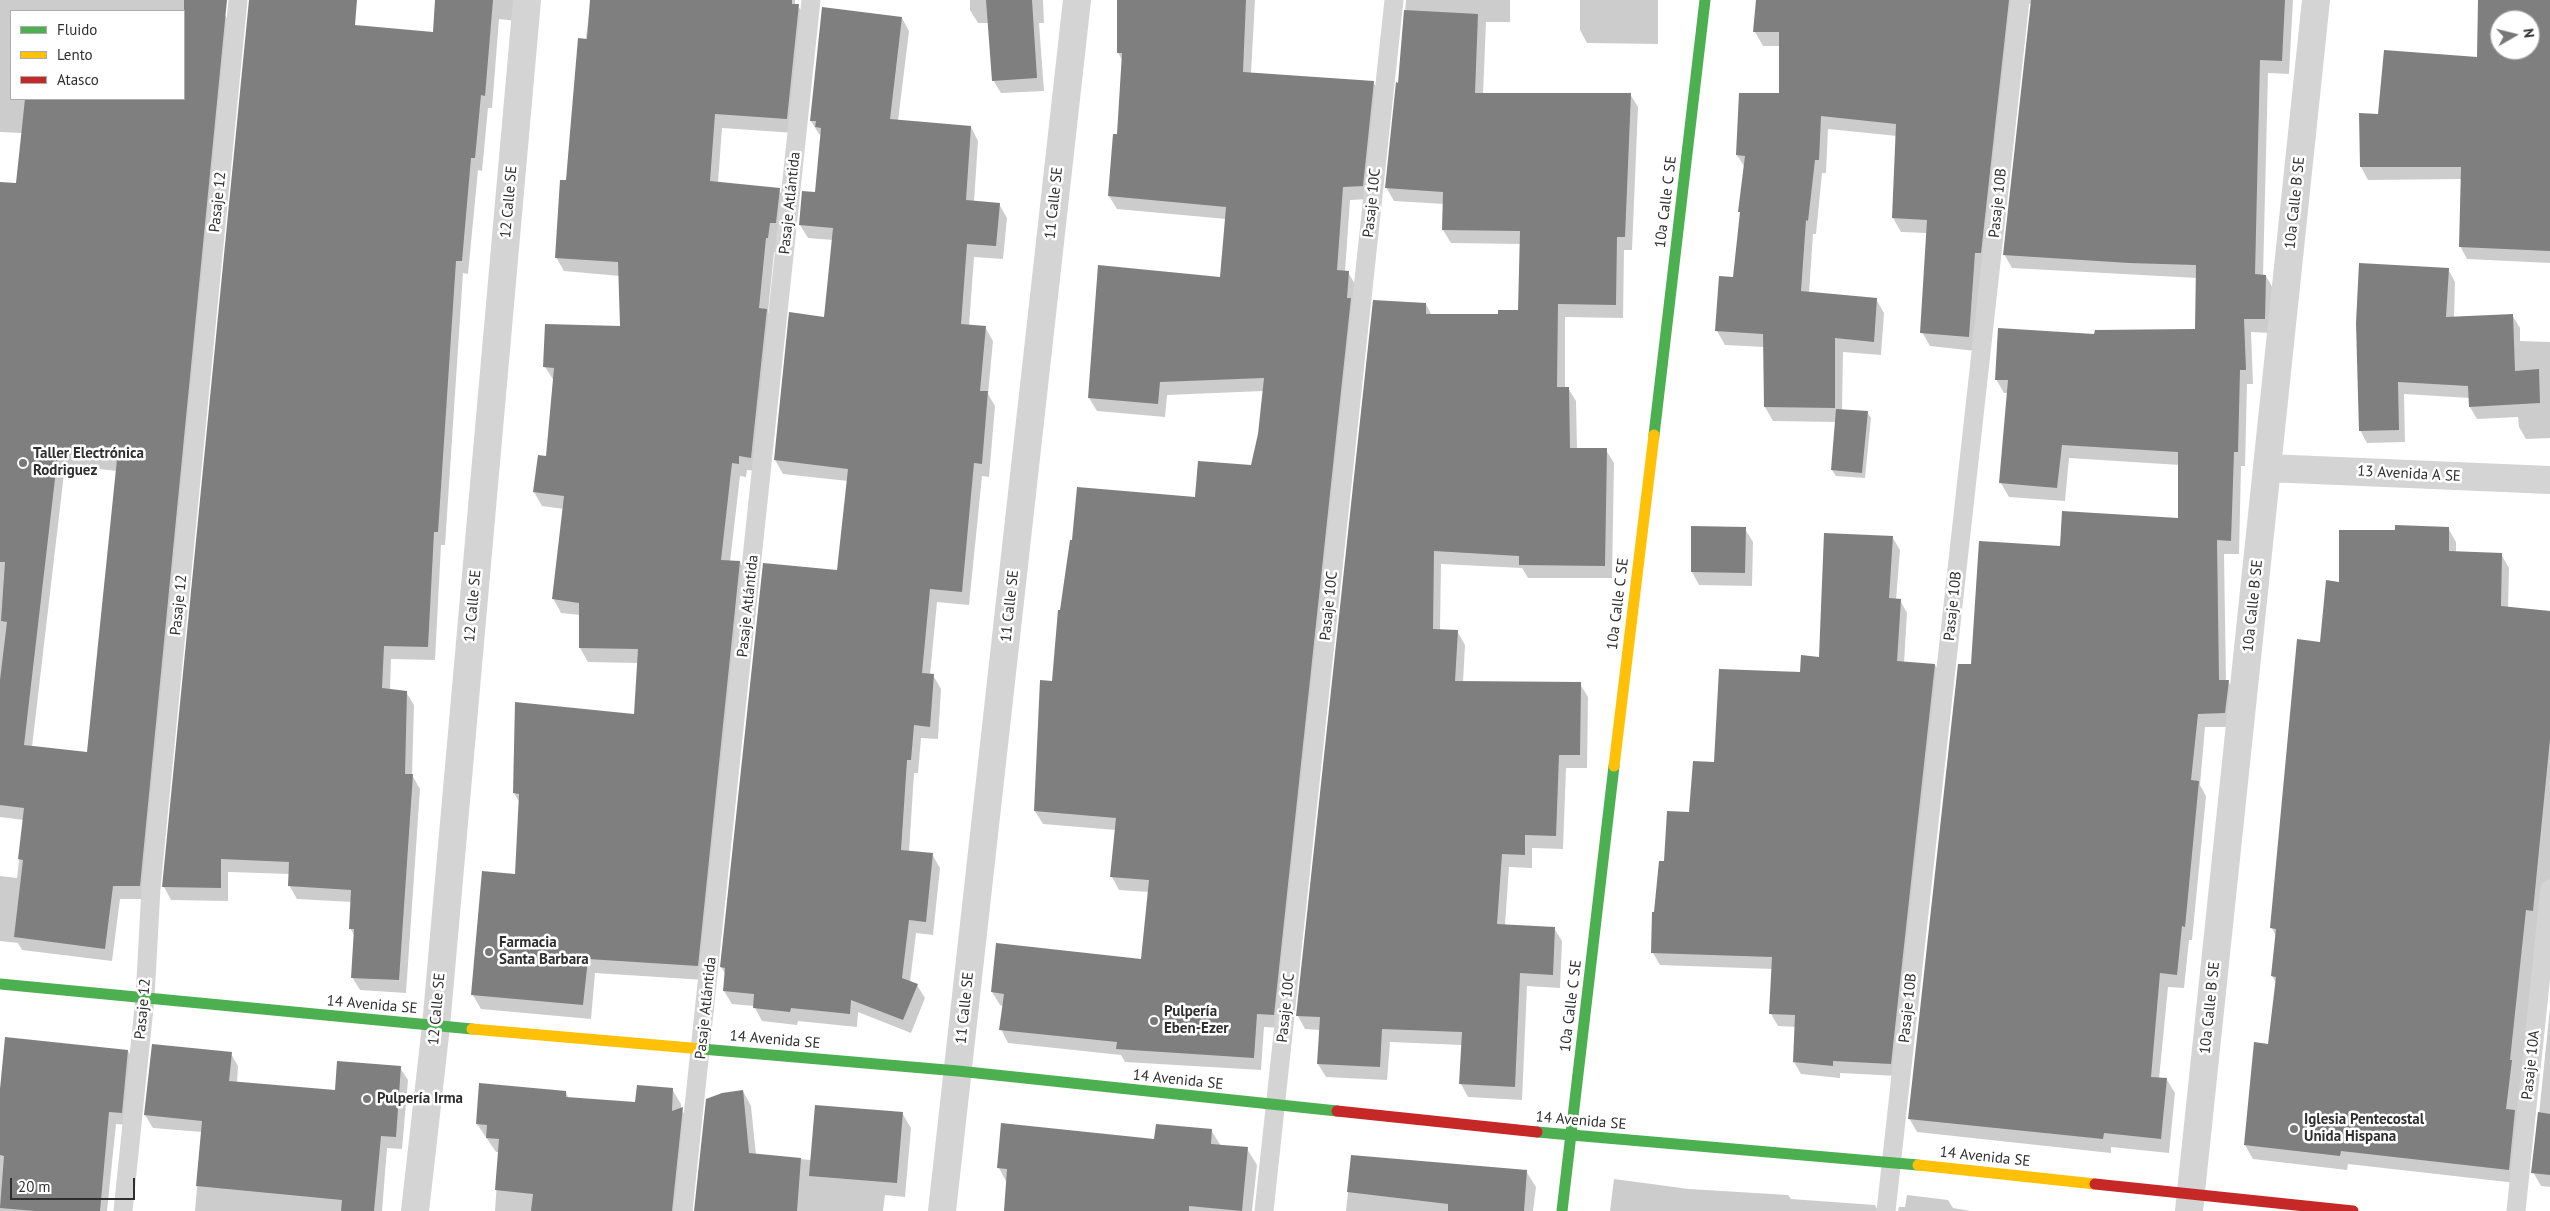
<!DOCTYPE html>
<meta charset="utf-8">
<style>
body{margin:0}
#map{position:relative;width:2550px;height:1211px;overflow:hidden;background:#fff;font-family:"PT Sans",sans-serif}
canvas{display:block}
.legend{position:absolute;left:10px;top:10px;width:175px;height:90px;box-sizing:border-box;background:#fff;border:1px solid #acacac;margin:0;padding:6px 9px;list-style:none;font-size:15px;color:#2f2f2f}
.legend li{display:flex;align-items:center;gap:10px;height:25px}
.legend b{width:25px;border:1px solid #acacac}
.north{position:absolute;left:2490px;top:10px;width:50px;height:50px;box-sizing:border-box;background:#fff;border:1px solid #acacac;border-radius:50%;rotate:82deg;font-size:14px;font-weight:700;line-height:20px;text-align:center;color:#2f2f2f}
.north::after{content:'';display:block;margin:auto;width:18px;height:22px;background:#787878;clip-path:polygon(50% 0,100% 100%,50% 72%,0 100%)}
.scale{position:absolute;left:10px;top:1178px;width:125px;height:22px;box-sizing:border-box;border:2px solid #2f2f2f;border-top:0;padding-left:6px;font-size:15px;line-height:18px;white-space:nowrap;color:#2f2f2f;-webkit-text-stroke:4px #fff;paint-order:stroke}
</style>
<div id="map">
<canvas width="2550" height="1211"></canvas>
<ul class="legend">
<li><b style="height:6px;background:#4caf50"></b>Fluido</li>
<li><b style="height:6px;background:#ffc107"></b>Lento</li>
<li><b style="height:6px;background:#c62828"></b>Atasco</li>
</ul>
<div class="north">N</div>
<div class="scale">20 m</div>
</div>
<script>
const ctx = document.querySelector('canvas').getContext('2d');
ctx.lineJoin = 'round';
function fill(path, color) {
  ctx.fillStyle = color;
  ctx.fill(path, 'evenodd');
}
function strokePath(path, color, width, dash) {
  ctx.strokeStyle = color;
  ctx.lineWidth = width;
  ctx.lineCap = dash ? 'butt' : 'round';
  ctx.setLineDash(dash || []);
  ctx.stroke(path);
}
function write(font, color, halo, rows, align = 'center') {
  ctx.font = font + ' "PT Sans",sans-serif';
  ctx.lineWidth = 5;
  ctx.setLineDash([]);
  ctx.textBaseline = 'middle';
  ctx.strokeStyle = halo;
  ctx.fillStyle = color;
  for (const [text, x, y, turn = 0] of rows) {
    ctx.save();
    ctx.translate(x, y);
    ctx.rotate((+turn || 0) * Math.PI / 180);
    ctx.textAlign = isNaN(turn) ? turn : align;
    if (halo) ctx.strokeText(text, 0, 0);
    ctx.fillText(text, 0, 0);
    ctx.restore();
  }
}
fill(new Path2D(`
 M 0,0 L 191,0 L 225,15 L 232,28 L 147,899 L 120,899 L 112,961 L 22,950 L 18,943 L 0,941 L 0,876 L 17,878 L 24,820 L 0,817 L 0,183 L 17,185 L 22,133 L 0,132 ZM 11,11 L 184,11 L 184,99 L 11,99 ZM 65,465 L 117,471 L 88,754 L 32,747 Z
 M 436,0 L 517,0 L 516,21 L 499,19 L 492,108 L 488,108 L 482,171 L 478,170 L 468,274 L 463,273 L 445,545 L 441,545 L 435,660 L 391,659 L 390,690 L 406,692 L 414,705 L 412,775 L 420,789 L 406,993 L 360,990 L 352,977 L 354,935 L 350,928 L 352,902 L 297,899 L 289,885 L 290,874 L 228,872 L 228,901 L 171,900 L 164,887 L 434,33 Z
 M 591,0 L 795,0 L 795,5 L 798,6 L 807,20 L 795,133 L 722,128 L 718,183 L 779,190 L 787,204 L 776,252 L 774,252 L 768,312 L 774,324 L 759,471 L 747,470 L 746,477 L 740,476 L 730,562 L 740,562 L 748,577 L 705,980 L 595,973 L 591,1019 L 481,1009 L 473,995 L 516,875 L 520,803 L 514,793 L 635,716 L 638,663 L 588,662 L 580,648 L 580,615 L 561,613 L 553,598 L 564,509 L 542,506 L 534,492 L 539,457 L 547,458 L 554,381 L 545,367 L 621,327 L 620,276 L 564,271 L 556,257 Z
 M 970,0 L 1043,0 L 1044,23 L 1039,23 L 1044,91 L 1001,93 L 993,80 L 989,23 L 978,23 L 970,10 Z
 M 1129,0 L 1255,0 L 1251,73 L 1373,82 L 1381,95 L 1370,199 L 1350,200 L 1345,272 L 1348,272 L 1356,286 L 1281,1028 L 1264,1027 L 1261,1070 L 1125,1062 L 1121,1055 L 1008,1043 L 1001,1029 L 1003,1006 L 1000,1005 L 992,992 L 1142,960 L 1149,892 L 1119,890 L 1112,877 L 1116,830 L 1043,824 L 1035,811 L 1054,682 L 1196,498 L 1252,467 L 1259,434 L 1263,391 L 1167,395 L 1165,417 L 1097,411 L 1089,398 L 1221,278 L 1226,219 L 1117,209 L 1109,196 L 1118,136 L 1123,61 L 1118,53 Z
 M 1406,0 L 1510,0 L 1510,22 L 1486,22 L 1483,95 L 1630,94 L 1638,107 L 1632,250 L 1624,250 L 1623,318 L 1565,317 L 1565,388 L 1568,388 L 1576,401 L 1577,449 L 1606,450 L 1614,463 L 1612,578 L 1528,578 L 1522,568 L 1441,564 L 1440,630 L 1457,631 L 1465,645 L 1463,682 L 1580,684 L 1588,697 L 1587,768 L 1566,768 L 1563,849 L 1532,848 L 1532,868 L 1509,867 L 1505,925 L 1554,928 L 1562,941 L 1560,988 L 1527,986 L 1522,1100 L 1468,1097 L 1461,1084 L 1462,1045 L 1390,1042 L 1387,1080 L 1326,1077 L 1318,1064 L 1320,1030 L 1305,1029 L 1298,1016 L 1426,304 L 1432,316 L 1499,316 L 1519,312 L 1521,244 L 1451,243 L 1443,230 L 1444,204 L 1394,201 L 1386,187 L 1400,84 Z
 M 1580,0 L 1658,0 L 1658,44 L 1587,43 L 1580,30 Z
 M 1757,0 L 2293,0 L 2289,74 L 2268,73 L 2263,276 L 2266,276 L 2274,290 L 2272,333 L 2251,332 L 2253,384 L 2247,384 L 2245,466 L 2241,466 L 2239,554 L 2224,554 L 2226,682 L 2228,681 L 2236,695 L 2233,727 L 2205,727 L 2200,785 L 2206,796 L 2192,940 L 2189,940 L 2184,988 L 2168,987 L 2159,1079 L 2167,1080 L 2175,1093 L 2169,1153 L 2111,1147 L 2111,1153 L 1917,1132 L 1909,1118 L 1972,665 L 2061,547 L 2179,520 L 2180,465 L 2069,458 L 2065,501 L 2009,497 L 2001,483 L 2008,393 L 2004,393 L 1996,379 L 2096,335 L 2196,330 L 2197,278 L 2012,268 L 2004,254 L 2032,4 L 2024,3 L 1976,351 L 1930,346 L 1922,332 L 1927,233 L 1901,232 L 1893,218 L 1897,136 L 1828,129 L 1826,173 L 1822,173 L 1816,234 L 1813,234 L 1809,293 L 1876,299 L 1884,313 L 1881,355 L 1843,352 L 1842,410 L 1867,412 L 1871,418 L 1865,478 L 1836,476 L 1832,470 L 1836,422 L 1773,421 L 1765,407 L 1764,347 L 1725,345 L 1717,331 L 1734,279 L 1745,168 L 1737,155 L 1780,94 L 1780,46 L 1763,46 L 1755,32 Z
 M 2480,0 L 2550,0 L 2550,263 L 2467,259 L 2460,246 L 2462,179 L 2368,180 L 2361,167 L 2361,115 L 2380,115 L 2478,58 ZM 2500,20 L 2530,20 L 2530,50 L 2500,50 Z
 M 902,18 L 909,31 L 898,121 L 971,127 L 978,141 L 974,202 L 999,204 L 1007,218 L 1003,259 L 974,257 L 969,326 L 985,327 L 993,341 L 988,394 L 995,406 L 989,477 L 982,476 L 969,605 L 937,602 L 930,675 L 933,675 L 941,689 L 938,739 L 921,738 L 918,773 L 914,773 L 909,852 L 932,854 L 940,868 L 933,935 L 916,933 L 910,982 L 917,985 L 925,998 L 911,1033 L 858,1012 L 857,1027 L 798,1021 L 797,1025 L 762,1021 L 754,1006 L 732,1004 L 724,991 L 726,975 L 721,967 L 838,571 L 848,481 L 783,474 L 775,460 L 790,314 L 825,319 L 833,240 L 808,238 L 800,225 L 816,193 L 821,134 L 819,134 L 811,121 Z
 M 2448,269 L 2455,282 L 2454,318 L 2512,315 L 2520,328 L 2520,341 L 2550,342 L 2550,438 L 2526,439 L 2519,427 L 2518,417 L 2477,419 L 2470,407 L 2470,398 L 2404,394 L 2405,442 L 2367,443 L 2360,430 Z
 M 1692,528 L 1745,529 L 1753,542 L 1752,586 L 1699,585 L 1692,572 Z
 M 2448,528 L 2456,542 L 2456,553 L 2501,554 L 2509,568 L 2508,608 L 2550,612 L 2550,897 L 2516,1183 L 2348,1164 L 2347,1170 L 2253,1159 L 2245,1145 L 2255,1043 L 2270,1045 L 2277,984 L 2272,976 L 2276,936 L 2272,928 L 2321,643 L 2340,583 L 2396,531 Z
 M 1893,538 L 1900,550 L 1896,600 L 1900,600 L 1907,613 L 1904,663 L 1935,665 L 1942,677 L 1898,1076 L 1840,1073 L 1840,1078 L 1801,1074 L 1794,1062 L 1796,1027 L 1778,1026 L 1771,1014 L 1773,969 L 1660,965 L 1653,953 L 1655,914 L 1665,862 L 1715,764 L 1802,674 L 1820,658 Z
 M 2550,1008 L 2550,1187 L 2541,1186 L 2533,1172 Z
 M 128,1051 L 135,1063 L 128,1125 L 116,1124 L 107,1211 L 0,1211 L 0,1101 Z
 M 231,1054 L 238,1066 L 237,1083 L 336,1091 L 400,1068 L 408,1080 L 402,1149 L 387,1148 L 382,1211 L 195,1211 L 202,1132 L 153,1128 L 145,1115 Z
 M 672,1089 L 681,1104 L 681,1109 L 690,1123 L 681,1211 L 495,1211 L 499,1152 L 496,1152 L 477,1124 L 566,1092 L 569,1099 L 637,1103 Z
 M 743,1091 L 751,1106 L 756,1155 L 811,1160 L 902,1113 L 911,1128 L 905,1197 L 885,1195 L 883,1211 L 696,1211 Z
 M 1211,1130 L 1221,1146 L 1247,1149 L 1257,1165 L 1252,1211 L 1005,1211 L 1007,1183 L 999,1168 Z
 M 1352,1156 L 1526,1171 L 1536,1187 L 1533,1211 L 1346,1211 Z
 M 1614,1179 L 1689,1189 L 1788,1195 L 1791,1199 L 1875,1205 L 1878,1211 L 1610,1211 Z
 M 1907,1195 L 1948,1200 L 1953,1208 L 1971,1211 L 1898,1211 L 1899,1207 L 1905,1207 Z`), '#0003');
fill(new Path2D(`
 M 184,0 L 227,0 L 140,886 L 113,886 L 105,949 L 14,937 L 23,860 L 18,859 L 24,808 L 0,805 L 0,680 L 7,622 L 1,621 L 5,562 L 0,562 L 0,182 L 16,183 L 25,99 L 184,99 ZM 58,453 L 117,459 L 87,752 L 24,745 Z
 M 249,0 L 357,0 L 355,25 L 433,32 L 435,0 L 493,0 L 485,96 L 481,95 L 475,158 L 471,158 L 462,261 L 456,261 L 438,532 L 434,532 L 428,647 L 384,646 L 382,688 L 407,691 L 405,774 L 413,774 L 399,980 L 351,978 L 354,929 L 349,929 L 351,890 L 288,886 L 289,862 L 221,859 L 221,888 L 162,887 Z
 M 590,0 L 792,0 L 792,4 L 799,4 L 787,119 L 715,114 L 710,181 L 780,188 L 776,223 L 770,223 L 768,238 L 766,238 L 759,308 L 767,309 L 751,458 L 739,456 L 739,464 L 732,463 L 721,560 L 740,561 L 698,966 L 588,959 L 583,1005 L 471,995 L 482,871 L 515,874 L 519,794 L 513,793 L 515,702 L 634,714 L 638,649 L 579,648 L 579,603 L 552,599 L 564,496 L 533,492 L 538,455 L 546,456 L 554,368 L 543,367 L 545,324 L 620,326 L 618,262 L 555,258 L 560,180 L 566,180 L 578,38 L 587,39 Z
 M 986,0 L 1032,0 L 1037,78 L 992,81 Z
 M 1117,0 L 1246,0 L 1243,72 L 1374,81 L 1363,186 L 1343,187 L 1337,270 L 1349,271 L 1347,298 L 1351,298 L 1274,1015 L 1257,1014 L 1254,1058 L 1116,1049 L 1117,1042 L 999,1030 L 1004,994 L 991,992 L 996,943 L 1141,959 L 1149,880 L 1110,877 L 1116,818 L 1034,811 L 1040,680 L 1052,681 L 1058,610 L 1060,610 L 1070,540 L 1072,540 L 1077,487 L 1195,497 L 1198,461 L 1251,465 L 1258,434 L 1264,378 L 1160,382 L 1158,404 L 1088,398 L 1098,265 L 1220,277 L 1226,207 L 1108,196 L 1113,134 L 1117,134 L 1122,53 L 1117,53 Z
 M 1756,0 L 2009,0 L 1981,253 L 1975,253 L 1969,337 L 1920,333 L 1927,220 L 1892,218 L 1896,124 L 1821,116 L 1819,160 L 1815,160 L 1808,221 L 1806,220 L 1801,291 L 1877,298 L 1874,342 L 1835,338 L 1835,408 L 1764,407 L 1763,334 L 1715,331 L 1719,276 L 1733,277 L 1740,212 L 1738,212 L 1745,156 L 1736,155 L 1739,93 L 1779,93 L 1779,32 L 1753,32 Z
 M 2031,0 L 2285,0 L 2282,61 L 2260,60 L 2255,274 L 2266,275 L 2265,319 L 2244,319 L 2246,370 L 2240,370 L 2238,452 L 2234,452 L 2231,541 L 2217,540 L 2219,680 L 2229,680 L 2225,713 L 2198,714 L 2191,780 L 2199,781 L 2185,927 L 2182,926 L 2177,975 L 2160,973 L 2151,1077 L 2167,1078 L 2161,1139 L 2104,1133 L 2103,1139 L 1908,1119 L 1958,664 L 1971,664 L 1979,541 L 2060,546 L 2062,511 L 2178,518 L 2178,452 L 2062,445 L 2057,488 L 1999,483 L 2008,380 L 1995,380 L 1998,328 L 2094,334 L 2095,330 L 2195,329 L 2196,265 L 2129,263 L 2003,255 Z
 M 2478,0 L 2550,0 L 2550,251 L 2459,247 L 2461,167 L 2360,167 L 2359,113 L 2378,114 L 2384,50 L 2477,57 ZM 2500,20 L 2530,20 L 2530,50 L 2500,50 Z
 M 822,7 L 902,17 L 890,119 L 971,126 L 966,200 L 1000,203 L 996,246 L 967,244 L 961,324 L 986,326 L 980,391 L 988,391 L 982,464 L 974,463 L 962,592 L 930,589 L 922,673 L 934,674 L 930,727 L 914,725 L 911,760 L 907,760 L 901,850 L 933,853 L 926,922 L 909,920 L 902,978 L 918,984 L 903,1020 L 851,1000 L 850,1014 L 791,1008 L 790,1012 L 753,1008 L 754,994 L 723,991 L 725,968 L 720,967 L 763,563 L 837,570 L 848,469 L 774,460 L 789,312 L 824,317 L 833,228 L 799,225 L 802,191 L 815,192 L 821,128 L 815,127 L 816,121 L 810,121 Z
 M 1404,10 L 1478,14 L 1475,93 L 1631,93 L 1625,237 L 1617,237 L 1616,305 L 1558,304 L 1557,387 L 1569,387 L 1570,448 L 1607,448 L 1605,566 L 1519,565 L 1519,556 L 1434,551 L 1433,629 L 1458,630 L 1455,681 L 1581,682 L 1580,755 L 1559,755 L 1556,836 L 1525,835 L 1525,855 L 1502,854 L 1497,924 L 1555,927 L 1553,975 L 1520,973 L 1515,1087 L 1459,1084 L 1462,1032 L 1382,1029 L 1380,1067 L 1317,1064 L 1320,1017 L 1296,1016 L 1373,300 L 1426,303 L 1426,314 L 1498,314 L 1498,310 L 1518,310 L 1520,231 L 1442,230 L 1443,192 L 1385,188 L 1396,82 L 1398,83 Z
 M 2359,263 L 2449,268 L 2446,317 L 2513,314 L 2515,371 L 2539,369 L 2540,403 L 2469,407 L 2468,386 L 2398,382 L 2399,430 L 2359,431 L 2356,323 Z
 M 1836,409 L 1868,411 L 1862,473 L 1831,470 Z
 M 2395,525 L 2449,527 L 2449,551 L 2502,553 L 2501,606 L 2550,611 L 2550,739 L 2533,911 L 2526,910 L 2510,1060 L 2512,1060 L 2506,1109 L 2515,1110 L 2509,1170 L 2341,1151 L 2340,1156 L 2244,1145 L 2254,1042 L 2268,1044 L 2276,977 L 2271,976 L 2276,929 L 2270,928 L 2297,639 L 2320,642 L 2326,580 L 2339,582 L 2339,530 L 2395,530 Z
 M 1691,526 L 1746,527 L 1745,573 L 1691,572 Z
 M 1824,533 L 1893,536 L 1889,598 L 1901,599 L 1897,661 L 1935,664 L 1891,1064 L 1833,1061 L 1833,1066 L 1793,1062 L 1795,1015 L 1769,1014 L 1772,957 L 1651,953 L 1652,912 L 1654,912 L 1659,861 L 1664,861 L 1667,811 L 1689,812 L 1693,761 L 1714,762 L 1719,669 L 1800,672 L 1801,655 L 1819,657 Z
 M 5,1037 L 128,1050 L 122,1113 L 109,1112 L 100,1211 L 35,1211 L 0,1208 L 4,1156 L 0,1155 L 0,1089 Z
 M 152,1044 L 232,1052 L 229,1081 L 335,1090 L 337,1061 L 401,1066 L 396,1137 L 381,1136 L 374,1211 L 341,1211 L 342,1200 L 196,1186 L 202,1121 L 144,1115 Z
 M 479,1083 L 566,1091 L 566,1097 L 635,1102 L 637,1085 L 673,1088 L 672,1111 L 683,1107 L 672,1211 L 531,1211 L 533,1194 L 495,1190 L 499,1139 L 486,1138 L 487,1125 L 476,1124 Z
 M 743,1090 L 749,1153 L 801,1158 L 797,1211 L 694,1211 L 706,1099 L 722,1093 Z
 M 815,1105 L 903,1112 L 897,1183 L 809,1176 Z
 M 2538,1112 L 2550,1114 L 2550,1175 L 2531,1173 Z
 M 1001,1123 L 1154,1139 L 1156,1124 L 1212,1129 L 1211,1144 L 1248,1147 L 1242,1211 L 1189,1206 L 1189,1211 L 1004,1211 L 1007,1169 L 997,1168 Z
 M 1351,1155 L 1527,1170 L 1524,1211 L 1448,1211 L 1448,1204 L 1347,1192 Z`), '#7f7f7f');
strokePath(new Path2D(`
 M 123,1211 L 145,998 L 151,888 L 238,0
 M 683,1211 L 811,0
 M 1264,1211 L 1394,0
 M 1886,1211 L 2020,0
 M 2516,1211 L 2550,889`), '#d4d4d4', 19);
strokePath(new Path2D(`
 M 2268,468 L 2550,480
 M 415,1211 L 436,1026 L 527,0
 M 942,1211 L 1077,0
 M 2189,1211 L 2316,0`), '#d4d4d4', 28);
strokePath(new Path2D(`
 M 1654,435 L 1705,0
 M 0,984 L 472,1029
 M 702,1049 L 958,1071 L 1337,1111
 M 1537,1132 L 1918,1165
 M 1562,1211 L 1614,766`), '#4caf50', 11);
strokePath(new Path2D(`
 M 1614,766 L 1654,435
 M 472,1029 L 702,1049
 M 1918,1165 L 2095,1184`), '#ffc107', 11);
strokePath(new Path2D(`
 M 1337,1111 L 1537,1132
 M 2095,1184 L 2353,1211`), '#c62828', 11);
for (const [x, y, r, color] of [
 [23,463,5,"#787878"],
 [489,952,5,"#787878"],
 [1154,1021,5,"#787878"],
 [367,1099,5,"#787878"],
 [2294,1129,5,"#787878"]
]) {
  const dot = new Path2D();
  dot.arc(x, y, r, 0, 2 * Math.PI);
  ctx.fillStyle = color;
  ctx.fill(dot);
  strokePath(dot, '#fff', 2);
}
write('15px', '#2f2f2f', '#fff', [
 ["Pasaje 12",218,202,-84],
 ["12 Calle SE",509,202,-85],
 ["10a Calle C SE",1666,202,-83],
 ["Pasaje Atlántida",790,203,-84],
 ["11 Calle SE",1054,203,-84],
 ["Pasaje 10C",1372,203,-84],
 ["Pasaje 10B",1998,203,-84],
 ["10a Calle B SE",2295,203,-84],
 ["13 Avenida A SE",2409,474,3],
 ["10a Calle C SE",1618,604,-83],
 ["Pasaje 12",179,605,-84],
 ["12 Calle SE",473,606,-85],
 ["Pasaje Atlántida",748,606,-84],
 ["11 Calle SE",1010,606,-84],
 ["Pasaje 10C",1329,606,-84],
 ["Pasaje 10B",1953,606,-84],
 ["10a Calle B SE",2253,606,-84],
 ["14 Avenida SE",372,1005,5],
 ["10a Calle C SE",1571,1006,-83],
 ["Pasaje Atlántida",706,1008,-84],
 ["11 Calle SE",965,1008,-84],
 ["Pasaje 10C",1286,1008,-84],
 ["Pasaje 10B",1908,1008,-84],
 ["10a Calle B SE",2210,1008,-84],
 ["Pasaje 12",143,1009,-85],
 ["12 Calle SE",437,1009,-85],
 ["14 Avenida SE",775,1040,5],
 ["Pasaje 10A",2531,1065,-84],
 ["14 Avenida SE",1178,1080,6],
 ["14 Avenida SE",1581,1121,5],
 ["14 Avenida SE",1985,1157,6]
]);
write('bold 15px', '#2f2f2f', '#fff', [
 ["Taller Electrónica",33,454],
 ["Rodriguez",33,471],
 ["Farmacia",499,943],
 ["Santa Barbara",499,960],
 ["Pulpería",1164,1012],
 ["Eben-Ezer",1164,1029],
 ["Pulpería Irma",377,1099],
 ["Iglesia Pentecostal",2304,1120],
 ["Unida Hispana",2304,1137]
], 'left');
</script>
